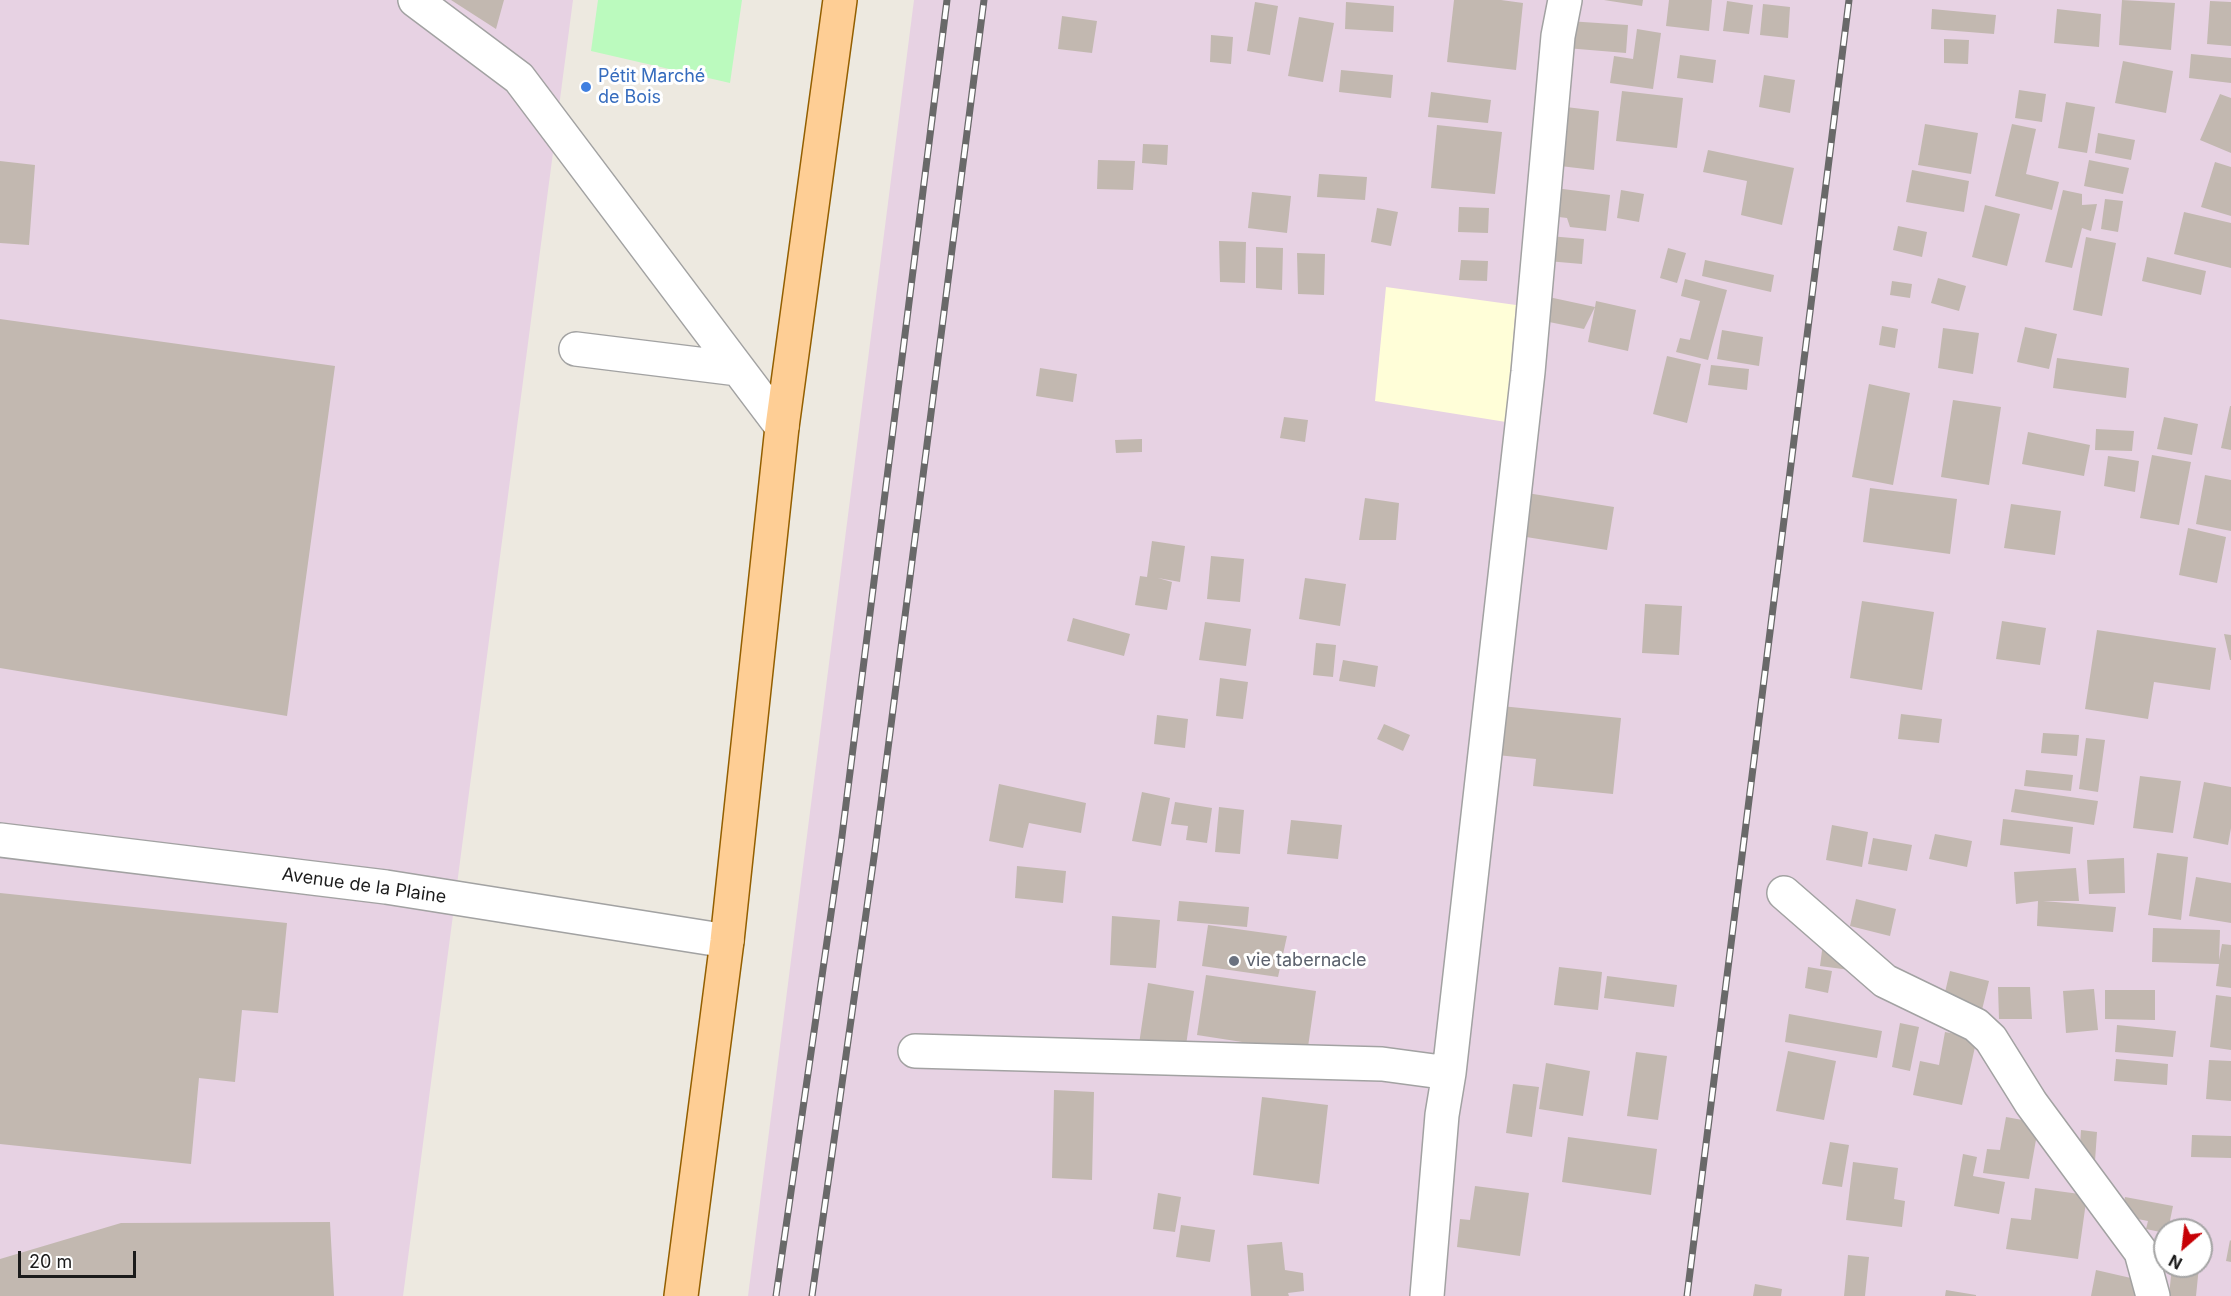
<!DOCTYPE html>
<meta charset="utf-8">
<style>
body{margin:0}
#map{position:relative;width:2231px;height:1296px;overflow:hidden;background:#ede9e0;font-family:Inter,sans-serif}
canvas{display:block}
.north{position:absolute;left:2153px;top:1218px;width:60px;height:60px;box-sizing:border-box;background:#fff;border:2px solid #a4a4a4;border-radius:50%;rotate:208deg;font-size:16px;font-weight:700;line-height:24px;text-align:center;color:#1b1b1b}
.north::after{content:'';display:block;margin:auto;width:21px;height:27px;background:#c70005;clip-path:polygon(50% 0,100% 100%,50% 72%,0 100%)}
.scale{position:absolute;left:18px;top:1251px;width:118px;height:27px;box-sizing:border-box;border:3px solid #1b1b1b;border-top:0;padding-left:8px;font-size:18px;line-height:21px;white-space:nowrap;color:#1b1b1b;-webkit-text-stroke:4px #fff;paint-order:stroke}
</style>
<div id="map">
<canvas width="2231" height="1296"></canvas>
<div class="north">N</div>
<div class="scale">20 m</div>
</div>
<script>
const ctx = document.querySelector('canvas').getContext('2d');
ctx.lineJoin = 'round';
function fill(path, color) {
  ctx.fillStyle = color;
  ctx.fill(path, 'evenodd');
}
function strokePath(path, color, width, dash) {
  ctx.strokeStyle = color;
  ctx.lineWidth = width;
  ctx.lineCap = dash ? 'butt' : 'round';
  ctx.setLineDash(dash || []);
  ctx.stroke(path);
}
function write(font, color, halo, rows, align = 'center') {
  ctx.font = font + ' Inter,sans-serif';
  ctx.lineWidth = 6;
  ctx.setLineDash([]);
  ctx.textBaseline = 'middle';
  ctx.strokeStyle = halo;
  ctx.fillStyle = color;
  for (const [text, x, y, turn = 0] of rows) {
    ctx.save();
    ctx.translate(x, y);
    ctx.rotate((+turn || 0) * Math.PI / 180);
    ctx.textAlign = isNaN(turn) ? turn : align;
    if (halo) ctx.strokeText(text, 0, 0);
    ctx.fillText(text, 0, 0);
    ctx.restore();
  }
}
fill(new Path2D(`
 M 0,0 L 573,0 L 403,1296 L 0,1296 Z
 M 914,0 L 2231,0 L 2231,1296 L 748,1296 ZM 2165,1230 L 2201,1230 L 2201,1266 L 2165,1266 Z`), '#e7d2e3');
fill(new Path2D(`
 M 1386,287 L 1516,305 L 1506,422 L 1375,401 Z`), '#fffed8');
fill(new Path2D(`
 M 598,0 L 742,0 L 730,83 L 591,51 Z`), '#bbfabe');
fill(new Path2D(`
 M 451,0 L 504,0 L 496,29 Z
 M 1454,0 L 1501,0 L 1523,3 L 1516,70 L 1447,62 Z
 M 1604,0 L 1643,0 L 1642,6 Z
 M 1669,0 L 1712,0 L 1709,31 L 1666,26 Z
 M 2122,0 L 2175,3 L 2171,50 L 2119,45 Z
 M 1727,1 L 1753,5 L 1749,34 L 1723,31 Z
 M 2210,1 L 2231,2 L 2231,46 L 2207,44 Z
 M 1255,2 L 1278,6 L 1270,55 L 1247,51 Z
 M 1346,2 L 1394,6 L 1393,32 L 1345,29 Z
 M 1763,4 L 1790,7 L 1788,38 L 1760,35 Z
 M 1932,9 L 1996,15 L 1994,34 L 1931,29 Z
 M 2057,9 L 2101,14 L 2099,47 L 2054,43 Z
 M 1062,16 L 1097,21 L 1092,53 L 1058,49 Z
 M 1299,17 L 1334,23 L 1323,82 L 1288,76 Z
 M 1568,21 L 1628,25 L 1626,53 L 1566,48 Z
 M 1637,29 L 1661,33 L 1653,89 L 1610,83 L 1614,56 L 1633,59 Z
 M 1211,35 L 1233,37 L 1231,64 L 1210,62 Z
 M 1944,39 L 1969,40 L 1968,64 L 1944,63 Z
 M 2191,54 L 2231,58 L 2231,83 L 2189,78 Z
 M 1680,55 L 1716,60 L 1713,83 L 1677,78 Z
 M 2123,61 L 2173,71 L 2166,113 L 2115,103 Z
 M 1341,70 L 1393,75 L 1391,98 L 1339,92 Z
 M 1764,75 L 1795,80 L 1790,113 L 1759,107 Z
 M 2019,90 L 2046,94 L 2042,122 L 2015,118 Z
 M 1622,91 L 1683,98 L 1677,148 L 1616,141 Z
 M 1431,92 L 1491,100 L 1488,123 L 1428,117 Z
 M 2220,94 L 2231,98 L 2231,153 L 2200,140 Z
 M 2066,102 L 2095,107 L 2087,153 L 2058,148 Z
 M 1566,107 L 1599,111 L 1594,170 L 1560,166 Z
 M 1925,124 L 1978,133 L 1971,174 L 1918,165 Z
 M 2012,124 L 2036,129 L 2026,174 L 2059,182 L 2052,210 L 1995,196 Z
 M 1437,125 L 1502,132 L 1495,194 L 1431,188 Z
 M 2098,133 L 2135,140 L 2131,160 L 2095,153 Z
 M 1143,144 L 1168,145 L 1167,165 L 1142,163 Z
 M 1708,150 L 1794,168 L 1782,225 L 1741,215 L 1747,181 L 1703,172 Z
 M 1098,160 L 1135,161 L 1133,190 L 1097,189 Z
 M 2089,160 L 2129,168 L 2123,194 L 2084,186 Z
 M 0,161 L 35,165 L 29,245 L 0,243 Z
 M 2215,162 L 2231,167 L 2231,216 L 2201,207 Z
 M 1912,170 L 1969,181 L 1964,212 L 1906,202 Z
 M 1319,174 L 1367,177 L 1365,200 L 1317,197 Z
 M 1555,188 L 1610,195 L 1606,231 L 1570,227 L 1567,218 L 1551,216 Z
 M 1621,190 L 1644,194 L 1639,222 L 1617,218 Z
 M 2063,190 L 2082,194 L 2082,205 L 2097,204 L 2091,231 L 2082,228 L 2072,268 L 2045,262 Z
 M 1252,192 L 1291,196 L 1287,233 L 1248,228 Z
 M 2105,199 L 2123,201 L 2118,232 L 2101,229 Z
 M 1985,205 L 2020,214 L 2007,266 L 1972,257 Z
 M 1459,207 L 1489,208 L 1488,233 L 1458,232 Z
 M 1377,208 L 1398,212 L 1391,246 L 1371,242 Z
 M 2184,212 L 2231,223 L 2231,268 L 2174,254 Z
 M 1898,226 L 1927,232 L 1922,257 L 1893,250 Z
 M 1549,236 L 1584,239 L 1582,264 L 1547,261 Z
 M 2086,237 L 2116,243 L 2102,316 L 2073,310 Z
 M 1219,241 L 1246,242 L 1245,283 L 1220,282 Z
 M 1256,247 L 1283,248 L 1282,290 L 1256,288 Z
 M 1668,248 L 1686,253 L 1677,283 L 1660,278 Z
 M 1297,253 L 1325,254 L 1324,295 L 1298,294 Z
 M 2147,257 L 2206,271 L 2201,295 L 2142,281 Z
 M 1461,260 L 1488,261 L 1487,281 L 1459,280 Z
 M 1705,260 L 1774,275 L 1771,292 L 1702,276 Z
 M 1938,278 L 1966,286 L 1959,311 L 1931,303 Z
 M 1685,279 L 1727,290 L 1708,360 L 1676,352 L 1680,338 L 1690,340 L 1700,301 L 1681,296 Z
 M 1892,281 L 1912,284 L 1910,298 L 1890,295 Z
 M 1544,296 L 1595,307 L 1596,301 L 1636,310 L 1628,351 L 1588,342 L 1595,307 L 1584,329 L 1539,320 Z
 M 0,319 L 335,366 L 287,716 L 0,668 Z
 M 1882,326 L 1898,329 L 1895,348 L 1879,345 Z
 M 2025,327 L 2057,334 L 2049,369 L 2017,362 Z
 M 1943,328 L 1979,333 L 1973,374 L 1938,368 Z
 M 1722,330 L 1763,337 L 1759,366 L 1717,359 Z
 M 1667,356 L 1701,364 L 1687,423 L 1653,414 Z
 M 2057,358 L 2129,368 L 2126,398 L 2053,388 Z
 M 1711,365 L 1749,369 L 1747,390 L 1708,385 Z
 M 1040,368 L 1077,374 L 1073,402 L 1036,396 Z
 M 1869,384 L 1910,393 L 1893,485 L 1852,477 Z
 M 1953,400 L 2001,407 L 1989,485 L 1941,477 Z
 M 2230,406 L 2231,406 L 2231,450 L 2221,448 Z
 M 1284,417 L 1308,420 L 1305,442 L 1280,438 Z
 M 2164,417 L 2198,424 L 2192,455 L 2157,449 Z
 M 2096,429 L 2134,431 L 2132,451 L 2095,450 Z
 M 2028,432 L 2090,445 L 2084,476 L 2022,464 Z
 M 1142,439 L 1142,452 L 1116,453 L 1115,440 Z
 M 2152,455 L 2191,462 L 2179,525 L 2140,518 Z
 M 2108,456 L 2139,461 L 2135,492 L 2104,486 Z
 M 2205,475 L 2231,480 L 2231,531 L 2196,524 Z
 M 1870,488 L 1957,499 L 1950,554 L 1863,542 Z
 M 1527,493 L 1614,507 L 1607,550 L 1520,536 Z
 M 1365,498 L 1399,503 L 1396,540 L 1359,540 Z
 M 2011,504 L 2061,511 L 2055,555 L 2004,548 Z
 M 2188,528 L 2226,537 L 2217,583 L 2179,575 Z
 M 1152,541 L 1185,546 L 1180,582 L 1158,578 L 1172,582 L 1167,610 L 1135,605 L 1140,576 L 1147,577 Z
 M 1211,556 L 1244,559 L 1240,602 L 1207,599 Z
 M 1305,578 L 1346,584 L 1340,626 L 1299,619 Z
 M 1862,601 L 1934,612 L 1922,690 L 1850,678 Z
 M 1645,604 L 1682,606 L 1679,655 L 1642,653 Z
 M 1073,618 L 1130,634 L 1124,656 L 1067,641 Z
 M 2002,621 L 2046,628 L 2040,665 L 1996,659 Z
 M 1205,622 L 1251,629 L 1246,666 L 1199,660 Z
 M 2097,630 L 2216,648 L 2210,690 L 2154,682 L 2148,719 L 2085,709 Z
 M 2224,634 L 2231,635 L 2231,660 L 2230,660 Z
 M 1316,643 L 1336,645 L 1333,677 L 1313,675 Z
 M 1343,660 L 1378,666 L 1375,687 L 1339,681 Z
 M 1220,678 L 1248,682 L 1243,719 L 1216,716 Z
 M 1501,706 L 1621,718 L 1613,794 L 1533,786 L 1536,759 L 1497,755 Z
 M 1901,714 L 1942,719 L 1939,743 L 1898,739 Z
 M 1157,715 L 1188,719 L 1185,748 L 1154,744 Z
 M 1384,724 L 1410,735 L 1403,751 L 1377,739 Z
 M 2043,733 L 2079,735 L 2077,756 L 2041,753 Z
 M 2086,738 L 2105,740 L 2098,792 L 2079,789 Z
 M 2026,770 L 2073,775 L 2071,791 L 2024,786 Z
 M 2140,776 L 2181,781 L 2173,833 L 2133,828 Z
 M 2204,782 L 2231,787 L 2231,828 L 2228,845 L 2193,838 Z
 M 999,784 L 1086,803 L 1081,833 L 1029,823 L 1023,848 L 989,841 Z
 M 2015,789 L 2098,801 L 2094,825 L 2011,812 Z
 M 1142,792 L 1170,798 L 1161,846 L 1132,841 Z
 M 1175,802 L 1212,808 L 1207,843 L 1186,840 L 1188,826 L 1171,824 Z
 M 1219,807 L 1244,810 L 1240,854 L 1215,852 Z
 M 2003,819 L 2073,827 L 2070,854 L 2000,845 Z
 M 1291,820 L 1342,825 L 1338,859 L 1287,854 Z
 M 1832,825 L 1868,832 L 1862,867 L 1826,860 Z
 M 1935,834 L 1972,841 L 1967,867 L 1929,859 Z
 M 1873,838 L 1912,845 L 1907,871 L 1868,864 Z
 M 2157,853 L 2188,857 L 2181,920 L 2148,915 Z
 M 2124,858 L 2125,893 L 2089,894 L 2087,860 Z
 M 1017,866 L 1066,871 L 1063,903 L 1015,898 Z
 M 2076,868 L 2079,901 L 2043,901 L 2116,907 L 2113,932 L 2037,926 L 2038,901 L 2016,904 L 2014,872 Z
 M 2196,877 L 2231,883 L 2231,923 L 2189,916 Z
 M 0,893 L 287,923 L 278,1013 L 242,1010 L 235,1082 L 199,1078 L 191,1164 L 0,1144 Z
 M 1856,899 L 1896,909 L 1890,936 L 1850,926 Z
 M 1179,901 L 1249,907 L 1247,927 L 1177,921 Z
 M 1112,916 L 1160,920 L 1156,968 L 1110,965 Z
 M 1208,925 L 1287,936 L 1278,977 L 1202,966 Z
 M 2153,928 L 2220,930 L 2219,960 L 2222,944 L 2231,945 L 2231,988 L 2216,986 L 2219,964 L 2152,962 Z
 M 1823,943 L 1850,970 L 1820,966 Z
 M 1559,967 L 1602,972 L 1598,1010 L 1554,1005 Z
 M 1808,967 L 1832,971 L 1828,993 L 1805,988 Z
 M 1950,971 L 1989,981 L 1981,1014 L 1942,1005 Z
 M 1206,975 L 1316,991 L 1306,1061 L 1241,1051 L 1242,1042 L 1197,1035 Z
 M 1607,976 L 1677,985 L 1674,1007 L 1604,998 Z
 M 1148,983 L 1194,991 L 1185,1052 L 1139,1044 Z
 M 1998,987 L 2030,987 L 2032,1019 L 1999,1019 Z
 M 2094,989 L 2098,1030 L 2066,1033 L 2063,991 Z
 M 2105,990 L 2155,990 L 2155,1020 L 2105,1019 Z
 M 2216,995 L 2231,997 L 2231,1050 L 2210,1047 Z
 M 1789,1014 L 1882,1031 L 1877,1058 L 1785,1042 Z
 M 1900,1023 L 1919,1027 L 1910,1071 L 1892,1067 Z
 M 2117,1025 L 2176,1031 L 2173,1057 L 2115,1052 Z
 M 1945,1032 L 1977,1038 L 1962,1105 L 1913,1095 L 1920,1061 L 1939,1065 Z
 M 1788,1051 L 1836,1061 L 1824,1120 L 1776,1111 Z
 M 1636,1052 L 1667,1056 L 1658,1120 L 1627,1116 Z
 M 2116,1059 L 2168,1064 L 2167,1085 L 2114,1081 Z
 M 2209,1060 L 2231,1061 L 2231,1101 L 2206,1099 Z
 M 1546,1063 L 1590,1071 L 1583,1116 L 1539,1109 Z
 M 1513,1084 L 1539,1087 L 1532,1137 L 1506,1133 Z
 M 1054,1090 L 1094,1092 L 1092,1180 L 1052,1178 Z
 M 1262,1097 L 1328,1105 L 1319,1184 L 1253,1175 Z
 M 2006,1117 L 2039,1123 L 2029,1179 L 1983,1173 L 1987,1149 L 2000,1150 Z
 M 2081,1130 L 2097,1132 L 2095,1161 L 2079,1160 Z
 M 2192,1135 L 2231,1136 L 2231,1158 L 2191,1157 Z
 M 1568,1137 L 1657,1149 L 1651,1195 L 1562,1182 Z
 M 1830,1142 L 1849,1145 L 1842,1187 L 1822,1184 Z
 M 1963,1154 L 1977,1157 L 1973,1176 L 2005,1182 L 1999,1214 L 1954,1206 Z
 M 1853,1162 L 1898,1168 L 1894,1199 L 1905,1201 L 1902,1227 L 1846,1220 Z
 M 1475,1186 L 1529,1193 L 1520,1256 L 1457,1247 L 1460,1219 L 1470,1220 Z
 M 2035,1188 L 2087,1195 L 2078,1259 L 2006,1249 L 2011,1218 L 2031,1220 Z
 M 1158,1193 L 1181,1197 L 1175,1232 L 1153,1229 Z
 M 2125,1197 L 2173,1206 L 2168,1230 L 2165,1230 L 2165,1233 L 2146,1229 L 2148,1221 L 2122,1216 Z
 M 330,1222 L 334,1296 L 0,1296 L 0,1259 L 121,1223 Z
 M 2183,1224 L 2206,1229 L 2202,1247 L 2201,1230 L 2181,1230 Z
 M 1181,1225 L 1215,1230 L 1210,1262 L 1176,1257 Z
 M 2230,1240 L 2231,1241 L 2231,1262 L 2226,1261 Z
 M 1282,1242 L 1285,1270 L 1303,1273 L 1304,1291 L 1288,1293 L 1289,1296 L 1251,1296 L 1247,1245 Z
 M 1848,1255 L 1869,1257 L 1865,1296 L 1844,1296 Z
 M 2172,1266 L 2199,1266 L 2196,1296 L 2169,1296 Z
 M 2096,1270 L 2144,1281 L 2141,1296 L 2091,1296 Z
 M 1755,1284 L 1782,1289 L 1781,1296 L 1753,1296 Z
 M 1946,1290 L 1976,1295 L 1976,1296 L 1945,1296 Z`), '#c2b8b0');
const minor = new Path2D(`
 M 415,0 L 519,78 L 782,427
 M 576,349 L 738,369
 M 0,840 L 386,887 L 727,941
 M 1784,893 L 1885,981 L 1976,1025 L 1991,1039 L 2031,1103 L 2141,1252 L 2153,1296
 M 915,1051 L 1382,1064 L 1449,1073
 M 1427,1296 L 1442,1115 L 1449,1073 L 1528,372 L 1558,36 L 1565,0`);
const major = new Path2D(`
 M 681,1296 L 727,941 L 782,427 L 840,0`);
strokePath(minor, '#a2a2a2', 36);
strokePath(major, '#935f00', 36);
strokePath(minor, '#fff', 33);
strokePath(major, '#fece95', 33);
const rail = new Path2D(`
 M 776,1296 L 841,844 L 947,0
 M 812,1296 L 875,850 L 984,0
 M 1687,1296 L 1849,0`);
strokePath(rail, '#696969', 7);
strokePath(rail, '#fff', 4.5, [14]);
for (const [x, y, r, color] of [
 [586,87,6,"#3f7fe0"],
 [1234,961,6,"#6b7280"]
]) {
  const dot = new Path2D();
  dot.arc(x, y, r, 0, 2 * Math.PI);
  ctx.fillStyle = color;
  ctx.fill(dot);
  strokePath(dot, '#fff', 2);
}
write('18px', '#366cbe', '#fff', [
 ["Pétit Marché",598,77],
 ["de Bois",598,98]
], 'left');
write('18px', '#1b1b1b', '#fff', [
 ["Avenue de la Plaine",364,886,8]
]);
write('18px', '#5b616d', '#fff', [
 ["vie tabernacle",1246,961]
], 'left');
</script>
